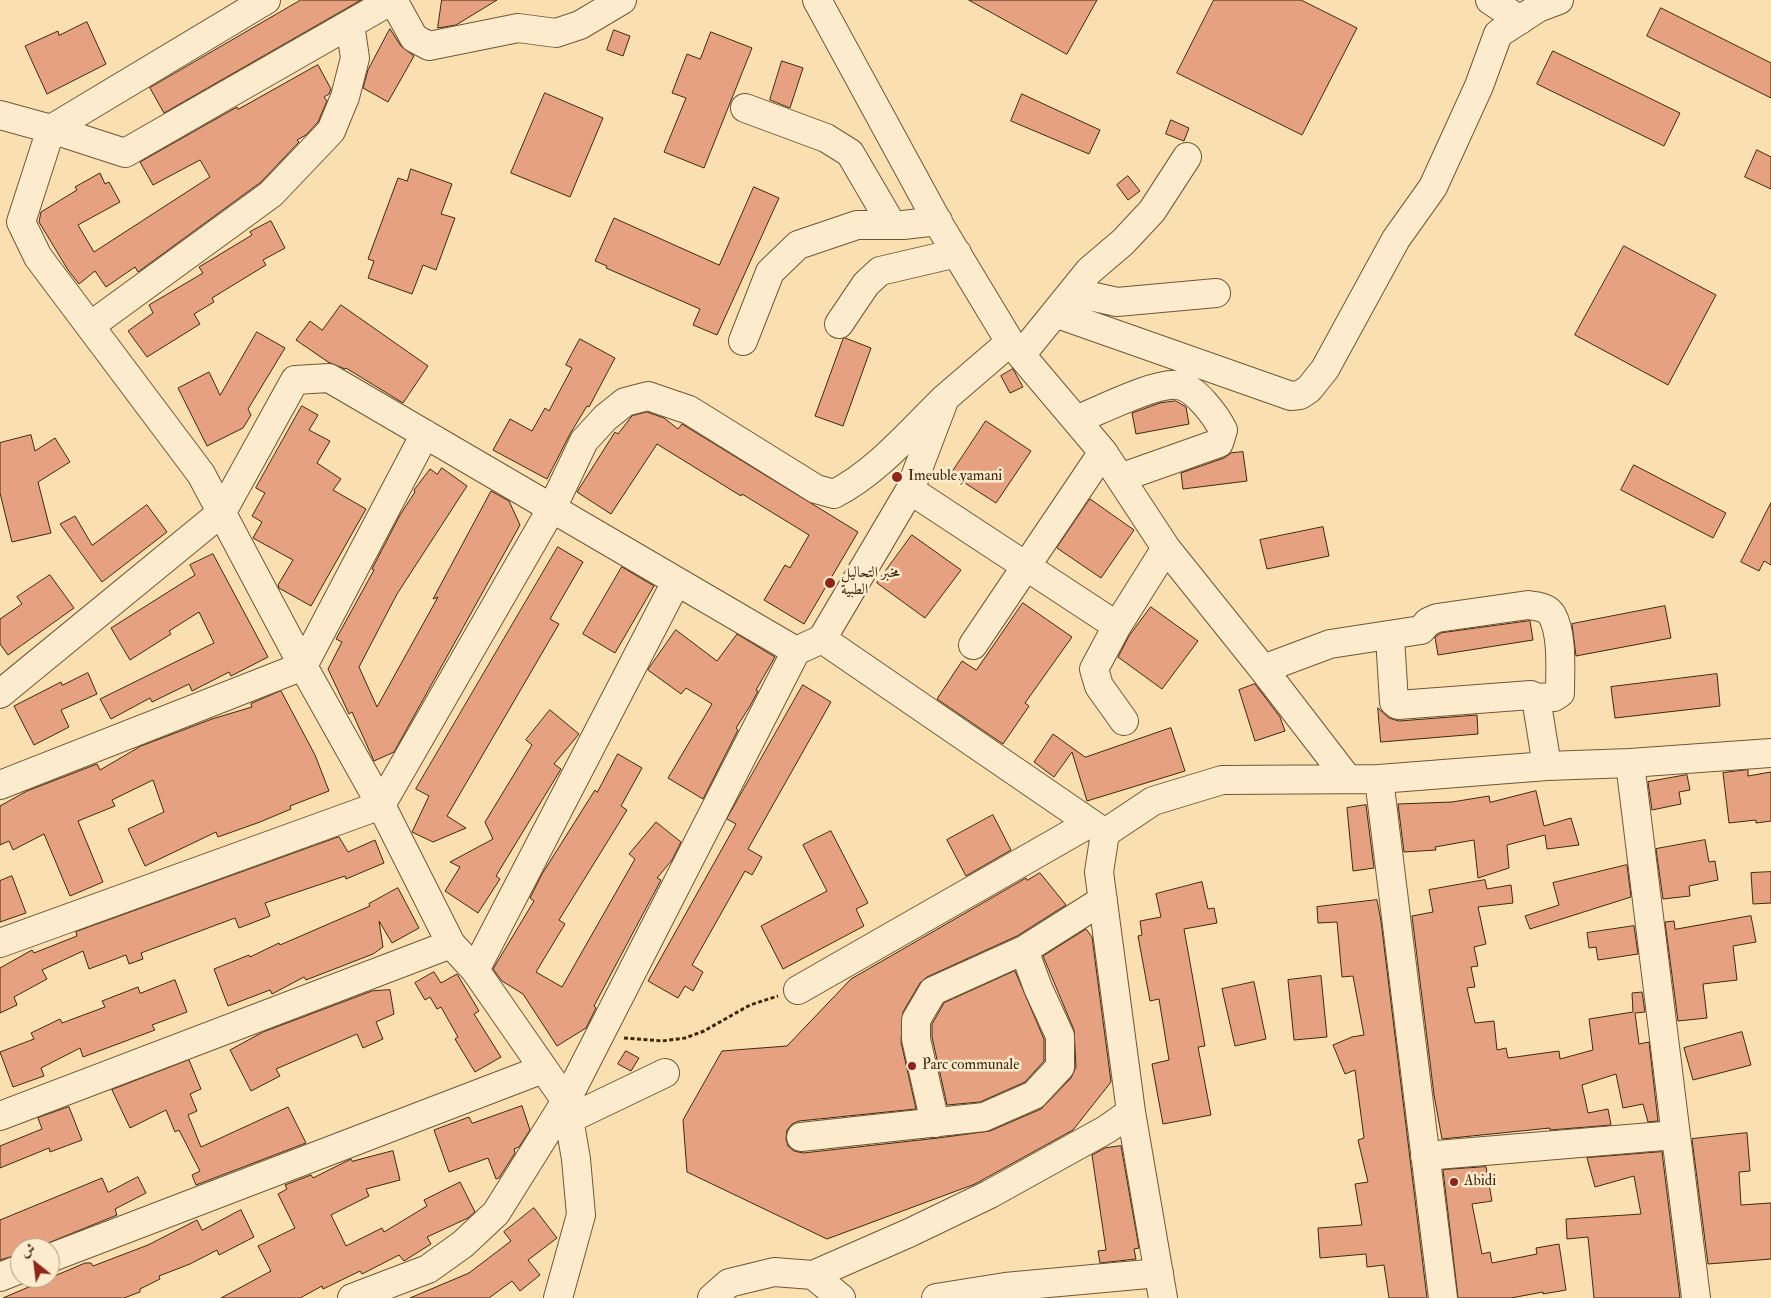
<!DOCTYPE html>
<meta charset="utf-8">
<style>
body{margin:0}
#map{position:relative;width:1771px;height:1298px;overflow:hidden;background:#fae0b1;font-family:"IM FELL Double Pica",Amiri,serif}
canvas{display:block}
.north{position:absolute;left:10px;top:1238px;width:50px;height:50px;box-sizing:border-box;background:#fcebcc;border:1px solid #b09d80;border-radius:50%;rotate:331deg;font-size:14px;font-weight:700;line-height:20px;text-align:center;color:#3f290e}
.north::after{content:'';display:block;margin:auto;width:18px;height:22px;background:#8f2418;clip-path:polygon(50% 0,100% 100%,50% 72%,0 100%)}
</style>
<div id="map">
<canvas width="1771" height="1298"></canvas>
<div class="north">ش</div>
</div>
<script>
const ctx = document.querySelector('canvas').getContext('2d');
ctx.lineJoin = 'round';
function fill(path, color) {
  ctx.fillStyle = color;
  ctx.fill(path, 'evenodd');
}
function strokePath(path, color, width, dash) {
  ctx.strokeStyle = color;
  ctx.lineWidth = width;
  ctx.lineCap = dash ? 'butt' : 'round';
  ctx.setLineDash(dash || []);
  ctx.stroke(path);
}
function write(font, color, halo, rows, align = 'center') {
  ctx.font = font + ' "IM FELL Double Pica",Amiri,serif';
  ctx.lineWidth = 5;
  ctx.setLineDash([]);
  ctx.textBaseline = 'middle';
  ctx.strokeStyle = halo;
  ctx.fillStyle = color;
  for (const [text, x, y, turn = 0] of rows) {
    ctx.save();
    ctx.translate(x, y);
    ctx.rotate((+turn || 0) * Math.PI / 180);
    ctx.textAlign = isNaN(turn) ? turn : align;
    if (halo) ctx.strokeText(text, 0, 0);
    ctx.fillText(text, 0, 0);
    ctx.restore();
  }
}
const building = new Path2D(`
 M 301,0 L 361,0 L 164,113 L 150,88 Z
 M 442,0 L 497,0 L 456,25 L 438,28 Z
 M 969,0 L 1097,0 L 1067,54 Z
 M 1214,0 L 1301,0 L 1357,28 L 1302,135 L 1177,73 Z
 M 1661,8 L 1771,63 L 1771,98 L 1647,36 Z
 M 87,22 L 106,64 L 47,94 L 25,46 L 58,31 L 59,35 Z
 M 390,29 L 401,46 L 414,56 L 388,102 L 363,88 L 368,70 Z
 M 614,30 L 630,36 L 623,56 L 607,50 Z
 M 711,32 L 752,48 L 704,168 L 664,152 L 686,98 L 672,93 L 687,54 L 700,59 Z
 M 1553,51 L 1680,113 L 1664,146 L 1537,84 Z
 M 782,61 L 803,68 L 790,108 L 770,100 Z
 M 318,65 L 331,89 L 329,94 L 324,97 L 327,101 L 318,122 L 306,135 L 297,140 L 299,142 L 261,182 L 138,272 L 135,267 L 106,287 L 95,271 L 79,284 L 68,270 L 39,222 L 41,212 L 77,190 L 75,187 L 100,173 L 105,184 L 109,182 L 120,202 L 78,225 L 94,252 L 210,177 L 200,160 L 153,185 L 140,162 L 237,107 L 238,109 Z
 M 545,93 L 603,118 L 570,197 L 511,173 Z
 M 1022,94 L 1100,130 L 1089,154 L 1011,121 Z
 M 1171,120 L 1189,128 L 1184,141 L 1166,134 Z
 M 1757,150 L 1771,157 L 1771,189 L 1745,177 Z
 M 411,169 L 452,184 L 441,214 L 455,218 L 436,270 L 423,265 L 412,294 L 368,278 L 374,261 L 368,259 L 398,178 L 407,181 Z
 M 1128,176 L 1140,191 L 1128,200 L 1117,185 Z
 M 754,187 L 779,198 L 717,335 L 693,325 L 700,309 L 606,268 L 607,266 L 595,261 L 614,218 L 719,265 Z
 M 271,221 L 285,248 L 263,260 L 266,265 L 212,298 L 214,302 L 194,314 L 200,324 L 147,357 L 128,331 L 153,313 L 149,305 L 203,273 L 199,267 L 252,235 L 250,232 Z
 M 1624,246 L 1716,295 L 1668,385 L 1575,335 Z
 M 341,305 L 428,366 L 403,403 L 346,368 L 345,369 L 328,362 L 296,340 L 310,321 L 322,330 Z
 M 257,332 L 285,348 L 248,409 L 251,415 L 243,428 L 207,446 L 178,388 L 209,372 L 220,395 Z
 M 845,338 L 871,348 L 843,426 L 815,416 L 843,339 Z
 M 580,339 L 615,358 L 589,407 L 587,406 L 570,434 L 547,479 L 493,450 L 510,419 L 532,431 L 545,408 L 549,411 L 572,368 L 566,365 Z
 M 1013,369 L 1023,387 L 1010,393 L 1001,376 Z
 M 1176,401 L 1186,407 L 1189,424 L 1136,434 L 1132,413 L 1160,403 Z
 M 302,406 L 318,415 L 309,430 L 330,441 L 317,463 L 341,479 L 333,490 L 366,509 L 311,606 L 279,588 L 278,585 L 293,560 L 253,538 L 262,522 L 252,516 L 265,493 L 256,488 Z
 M 647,412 L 664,418 L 678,429 L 682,424 L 858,532 L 804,624 L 764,600 L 785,565 L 790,568 L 809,535 L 742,494 L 741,496 L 657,444 L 611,514 L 577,492 L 615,432 L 618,434 L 632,416 Z
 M 986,421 L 1031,451 L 996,503 L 951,474 Z
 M 31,435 L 35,451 L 55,438 L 70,462 L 38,482 L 51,533 L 12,542 L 0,493 L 0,443 Z
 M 1243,452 L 1247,481 L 1183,489 L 1181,473 L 1224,458 L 1231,453 Z
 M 1634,465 L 1726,513 L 1713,538 L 1621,490 Z
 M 442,468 L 467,486 L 397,594 L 359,667 L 377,707 L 438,597 L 433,599 L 491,491 L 509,501 L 520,525 L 394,752 L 374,761 L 352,712 L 349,714 L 328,669 L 342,642 L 336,639 L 374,570 L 372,569 L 400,515 L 415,492 L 414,490 L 430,469 L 437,474 Z
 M 1090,499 L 1134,530 L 1101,578 L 1057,548 Z
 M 1771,503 L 1771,565 L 1764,561 L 1759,571 L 1741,562 Z
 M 147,505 L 167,532 L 102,582 L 60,524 L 75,516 L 92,545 Z
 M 1323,527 L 1329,556 L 1267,569 L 1260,540 Z
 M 912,535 L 961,570 L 925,618 L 877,583 Z
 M 558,547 L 583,562 L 550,619 L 559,624 L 447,816 L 466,828 L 433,842 L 412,832 L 429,796 L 416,789 Z
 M 213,554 L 268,657 L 231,676 L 229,672 L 192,691 L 189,684 L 152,702 L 150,698 L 111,719 L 100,699 L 214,643 L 199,612 L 169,631 L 171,634 L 130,660 L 111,628 L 195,575 L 190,565 Z
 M 622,567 L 654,586 L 615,653 L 583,634 Z
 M 50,575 L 74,608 L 8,655 L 0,644 L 0,619 L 22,604 L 17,597 Z
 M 1023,603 L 1072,637 L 1025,703 L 1029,706 L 1003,744 L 937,699 L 962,661 L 976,670 Z
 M 1665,606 L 1671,638 L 1576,656 L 1572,624 Z
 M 1151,607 L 1198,641 L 1162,689 L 1118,657 L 1129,636 Z
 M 1530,621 L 1533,640 L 1438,655 L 1435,637 L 1441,633 Z
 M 676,630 L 717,661 L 737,634 L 775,657 L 756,690 L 758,691 L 750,706 L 736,728 L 738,730 L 703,799 L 668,778 L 712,704 L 686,688 L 681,694 L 648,670 Z
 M 88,673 L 97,694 L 61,710 L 69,727 L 34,745 L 14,706 L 61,682 L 62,685 Z
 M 1717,674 L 1720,706 L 1615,718 L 1611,687 Z
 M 1255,684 L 1280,717 L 1285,731 L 1255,741 L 1239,690 Z
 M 803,685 L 831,702 L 748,849 L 762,857 L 752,875 L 745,871 L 692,965 L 703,972 L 693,991 L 685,986 L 678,998 L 648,981 L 736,824 L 727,819 Z
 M 281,691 L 315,755 L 329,791 L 290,806 L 291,809 L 260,822 L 218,837 L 216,832 L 145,866 L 128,829 L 164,812 L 153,780 L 112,800 L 115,806 L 78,821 L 103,882 L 70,896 L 44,834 L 13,850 L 9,841 L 0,845 L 0,806 L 27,791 L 97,764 L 100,770 L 141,746 L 212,719 L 252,707 L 251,704 Z
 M 1378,708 L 1389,718 L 1399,721 L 1477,715 L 1478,734 L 1381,742 Z
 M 550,710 L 579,734 L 554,764 L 561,769 L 496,876 L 500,879 L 478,913 L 445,891 L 460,867 L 450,862 L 493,839 L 485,822 L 532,745 L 526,740 Z
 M 1171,728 L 1185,771 L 1087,801 L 1072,752 L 1054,777 L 1034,762 L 1053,734 L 1085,757 Z
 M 618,754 L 642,768 L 621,806 L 627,810 L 559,920 L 565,924 L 536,972 L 562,987 L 635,859 L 629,854 L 656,822 L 681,842 L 672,860 L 657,878 L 661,880 L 594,1006 L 596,1008 L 586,1028 L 557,1046 L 523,994 L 502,981 L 493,969 L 534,901 L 530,898 L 542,874 L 595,790 L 597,792 Z
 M 1748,770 L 1748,776 L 1771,772 L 1771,821 L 1756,823 L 1756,820 L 1729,823 L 1723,773 Z
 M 1687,775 L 1690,790 L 1679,792 L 1681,804 L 1652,810 L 1648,782 Z
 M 1536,791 L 1544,826 L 1571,818 L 1579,845 L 1547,849 L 1545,835 L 1507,845 L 1509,868 L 1478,878 L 1474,840 L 1435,847 L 1436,850 L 1404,852 L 1398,804 L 1452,802 L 1489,796 L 1490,802 Z
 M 1366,805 L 1374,868 L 1353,871 L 1347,808 Z
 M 993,815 L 1011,850 L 966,876 L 947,840 Z
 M 831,831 L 868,903 L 856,909 L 864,926 L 783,969 L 761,926 L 827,891 L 803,845 Z
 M 339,837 L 348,852 L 375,840 L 384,863 L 346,879 L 345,876 L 265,903 L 270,916 L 239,928 L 235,918 L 141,953 L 143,959 L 129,964 L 126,955 L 89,969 L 83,951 L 42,970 L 47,979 L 14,997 L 17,1005 L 0,1013 L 0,968 L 32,950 L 34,953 L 77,936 L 76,932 Z
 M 1705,840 L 1709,862 L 1715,861 L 1718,880 L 1689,886 L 1690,896 L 1663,899 L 1656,849 Z
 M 1627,865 L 1631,897 L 1530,929 L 1525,916 L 1559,905 L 1553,883 Z
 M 1771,872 L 1771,903 L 1753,904 L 1751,873 Z
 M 1040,873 L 1066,905 L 1017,936 L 927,977 L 920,983 L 903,1012 L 901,1042 L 916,1109 L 799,1121 L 792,1124 L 787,1130 L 786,1139 L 788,1146 L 794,1151 L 803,1153 L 938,1138 L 990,1131 L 1041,1109 L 1071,1078 L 1076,1067 L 1074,1030 L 1043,956 L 1086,929 L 1092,937 L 1111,1082 L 1073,1130 L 975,1184 L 827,1239 L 687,1172 L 683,1120 L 722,1051 L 787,1046 L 851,979 L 1026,878 L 1027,880 Z
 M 12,876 L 26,913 L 0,922 L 0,881 Z
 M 1485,880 L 1487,889 L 1511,885 L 1513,903 L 1478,907 L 1486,944 L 1474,947 L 1478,966 L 1471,967 L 1475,987 L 1467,988 L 1475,1023 L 1494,1021 L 1497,1050 L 1506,1048 L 1508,1058 L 1559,1051 L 1560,1059 L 1593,1050 L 1589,1019 L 1633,1012 L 1632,993 L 1642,992 L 1645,1012 L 1635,1013 L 1639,1044 L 1649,1042 L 1658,1121 L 1648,1122 L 1643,1104 L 1623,1108 L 1616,1074 L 1582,1085 L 1588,1113 L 1608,1109 L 1611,1125 L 1550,1130 L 1550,1128 L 1442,1139 L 1434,1095 L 1412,916 L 1433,912 L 1429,890 Z
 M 1202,882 L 1208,909 L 1214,908 L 1217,923 L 1184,929 L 1205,1046 L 1198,1047 L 1211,1115 L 1163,1124 L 1152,1064 L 1169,1060 L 1159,999 L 1150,1001 L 1138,936 L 1142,935 L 1140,921 L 1161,917 L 1156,894 Z
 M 398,888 L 419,928 L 392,943 L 379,921 L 383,947 L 373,954 L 306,980 L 304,977 L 272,994 L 270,990 L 228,1006 L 214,969 L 249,955 L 250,957 L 279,943 L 280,945 L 370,906 L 369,904 Z
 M 1377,900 L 1381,921 L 1427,1298 L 1389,1298 L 1384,1265 L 1367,1267 L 1366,1254 L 1320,1258 L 1318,1228 L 1362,1225 L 1355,1184 L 1368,1182 L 1358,1140 L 1364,1138 L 1355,1070 L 1345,1074 L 1333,1045 L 1352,1037 L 1364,1035 L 1353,976 L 1342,977 L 1337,922 L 1318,923 L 1317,907 Z
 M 1751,916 L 1756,942 L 1733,946 L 1737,980 L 1703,984 L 1707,1018 L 1678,1021 L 1665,922 L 1674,921 L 1675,929 Z
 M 1634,926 L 1638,954 L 1598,960 L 1596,947 L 1589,948 L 1587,933 Z
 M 1015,971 L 1044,1039 L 1044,1061 L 1025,1082 L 980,1102 L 947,1105 L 932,1037 L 932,1024 L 944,1003 Z
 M 434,972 L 441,983 L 457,974 L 479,1011 L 474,1014 L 501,1057 L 475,1072 L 455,1039 L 458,1037 L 441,1007 L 437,1009 L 430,997 L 425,1000 L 415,983 Z
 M 1321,976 L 1327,1037 L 1294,1040 L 1288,980 Z
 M 175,980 L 187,1012 L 152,1025 L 155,1030 L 83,1057 L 80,1048 L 41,1068 L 44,1076 L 13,1087 L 0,1052 L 34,1039 L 31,1033 L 60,1019 L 62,1023 L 105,1007 L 102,1001 L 138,987 L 140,993 Z
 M 1254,982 L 1266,1039 L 1235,1046 L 1222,989 Z
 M 390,990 L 394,1014 L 376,1022 L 383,1039 L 363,1048 L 357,1034 L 276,1069 L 280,1076 L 251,1091 L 230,1050 L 263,1032 L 372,991 Z
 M 1742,1032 L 1751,1065 L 1693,1080 L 1684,1048 Z
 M 626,1051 L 639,1058 L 631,1071 L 618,1064 Z
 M 189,1060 L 201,1089 L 190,1094 L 197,1111 L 188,1115 L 201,1147 L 288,1107 L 306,1143 L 196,1185 L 192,1175 L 200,1171 L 179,1130 L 175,1132 L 166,1110 L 130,1128 L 112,1090 Z
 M 522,1106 L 530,1130 L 519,1147 L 514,1149 L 515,1153 L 499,1178 L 496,1179 L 488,1158 L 449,1172 L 434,1130 L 469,1117 L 472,1123 Z
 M 69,1107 L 82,1140 L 50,1152 L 49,1148 L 0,1168 L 0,1146 L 42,1129 L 38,1118 Z
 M 1747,1133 L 1750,1171 L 1739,1172 L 1741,1205 L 1771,1203 L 1771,1259 L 1708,1264 L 1692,1139 Z
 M 1121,1146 L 1139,1248 L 1134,1249 L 1136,1259 L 1100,1263 L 1098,1251 L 1106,1250 L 1092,1155 L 1105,1148 Z
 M 393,1151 L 400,1180 L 366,1189 L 369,1196 L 331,1215 L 346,1246 L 382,1228 L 384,1232 L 427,1206 L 424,1200 L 460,1182 L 475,1212 L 468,1218 L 427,1237 L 431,1244 L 404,1261 L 399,1255 L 362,1274 L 360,1271 L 323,1289 L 322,1286 L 300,1298 L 221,1298 L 271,1271 L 258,1246 L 295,1228 L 278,1194 L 287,1189 L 285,1185 L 311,1175 L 313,1178 L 351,1159 L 352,1161 Z
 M 1662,1152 L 1680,1298 L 1594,1298 L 1588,1237 L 1567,1239 L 1566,1219 L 1641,1214 L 1634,1176 L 1595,1187 L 1587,1158 Z
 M 1486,1167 L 1492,1201 L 1472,1204 L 1482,1254 L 1490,1252 L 1492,1263 L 1537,1254 L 1536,1248 L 1559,1244 L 1566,1290 L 1543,1294 L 1543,1292 L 1511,1298 L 1458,1298 L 1443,1170 Z
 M 138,1177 L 146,1193 L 115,1209 L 117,1215 L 36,1248 L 20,1248 L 20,1254 L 0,1260 L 0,1220 L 102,1178 L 108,1192 Z
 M 534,1208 L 557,1238 L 528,1260 L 540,1275 L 520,1291 L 512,1281 L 489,1298 L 410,1298 L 469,1273 L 511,1241 L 504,1232 Z
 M 241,1210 L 254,1237 L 219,1255 L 217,1250 L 190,1264 L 159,1276 L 160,1279 L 140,1289 L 140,1292 L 124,1298 L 3,1298 L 85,1263 L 91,1263 L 93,1266 L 148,1245 L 197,1220 L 202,1230 Z`);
fill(building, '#e6a280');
strokePath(building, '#3f290e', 1);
const minor = new Path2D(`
 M 266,0 L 51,129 L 21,222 L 38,257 L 201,474 L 303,666 L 381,805 L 451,944 L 475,970 L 566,1101 L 576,1159 L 581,1215 L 558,1298
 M 393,0 L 414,38 L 429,46 L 518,28 L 556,33 L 580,25 L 622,0
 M 817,0 L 940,226 L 1010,342 L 1103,452 L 1166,548 L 1263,669 L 1347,778
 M 1490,0 L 1520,20
 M 745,108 L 826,138 L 850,153 L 892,225
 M 0,115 L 51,129 L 125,153 L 392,0
 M 1072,292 L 1117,302 L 1216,293
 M 1055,313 L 1291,396 L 1300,395 L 1309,389 L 1325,369 L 1396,239 L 1433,187 L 1479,86 L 1498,34 L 1538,8 L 1559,0
 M 839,324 L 866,284 L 880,271 L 957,253
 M 90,326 L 271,194 L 331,131 L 345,97 L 355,58 L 350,24
 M 743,341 L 770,272 L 798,245 L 857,225 L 903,225 L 938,221
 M 1021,355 L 1089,271 L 1123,242 L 1152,211 L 1187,157
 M 1076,420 C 1099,411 1155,382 1178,385 C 1195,387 1216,416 1223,430 L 1219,443 L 1120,478
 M 910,490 L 1117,626
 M 1390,637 L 1394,702 L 1398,705 L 1531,695 L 1536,698 L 1547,766
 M 822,639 L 1105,833
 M 973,645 L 1103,452
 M 1263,669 L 1330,644 L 1421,630 L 1428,622 L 1437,618 L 1528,605 C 1537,606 1547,607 1552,615 C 1563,635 1560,671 1560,693 L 1554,697 L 1536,698
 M 0,694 L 222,512 L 295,380 L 329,378 L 796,651
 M 1124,721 L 1099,686 L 1094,669 L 1117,626 L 1166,548
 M 1630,763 L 1696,1298
 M 1379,779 L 1443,1298
 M 0,785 L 303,666 L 425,434
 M 0,943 L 381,805 L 552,508 L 584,441 L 605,418 L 625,402 L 648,396 L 689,410 L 816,489 L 834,494 C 877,472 911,431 945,398
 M 475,970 L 676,582
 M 798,990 L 1090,823
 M 0,1116 L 451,944
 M 569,1119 L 665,1073
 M 935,1123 L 916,1039 L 916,1020 L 933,991 L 1024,950 L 1103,900
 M 801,1137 L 984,1117 L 1034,1095 L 1060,1067 L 1060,1036 L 1038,988 L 1024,950
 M 1425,1156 L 1675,1135
 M 50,1258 L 543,1069
 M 813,1275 L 841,1298
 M 0,1277 L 20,1269
 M 352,1298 L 428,1269 L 463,1244 L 496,1213 L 566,1101 L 796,651 L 822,639 L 910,490 L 945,398 L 1010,342
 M 712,1298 L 729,1283 L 774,1272 L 813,1275 L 909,1233 L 990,1194 L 1107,1129 L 1131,1112
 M 936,1298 L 1005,1287 L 1159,1273
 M 1163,1298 L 1131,1112 L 1099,872 L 1105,833 L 1153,801 L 1222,780 L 1379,779 L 1547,766 L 1630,763 L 1771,753`);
strokePath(minor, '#6e5737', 30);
strokePath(new Path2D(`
 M 624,1038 L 662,1041 L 685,1038 L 704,1031 L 750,1005 L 778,996`), '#3f290e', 3, [4, 2.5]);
strokePath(minor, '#fcebcc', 28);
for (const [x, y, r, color] of [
 [897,477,6,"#8f2418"],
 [830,583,6,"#8f2418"],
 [912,1066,5,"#8f2418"],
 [1454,1182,5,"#8f2418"]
]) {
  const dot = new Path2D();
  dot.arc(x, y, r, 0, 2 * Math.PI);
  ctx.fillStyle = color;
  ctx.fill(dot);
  strokePath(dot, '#fcebcc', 2);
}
write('15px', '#3f290e', '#fcebcc', [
 ["Imeuble yamani",908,477],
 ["مخبر التحاليل",841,574],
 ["الطبية",841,591],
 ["Parc communale",922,1066],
 ["Abidi",1464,1182]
], 'left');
</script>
